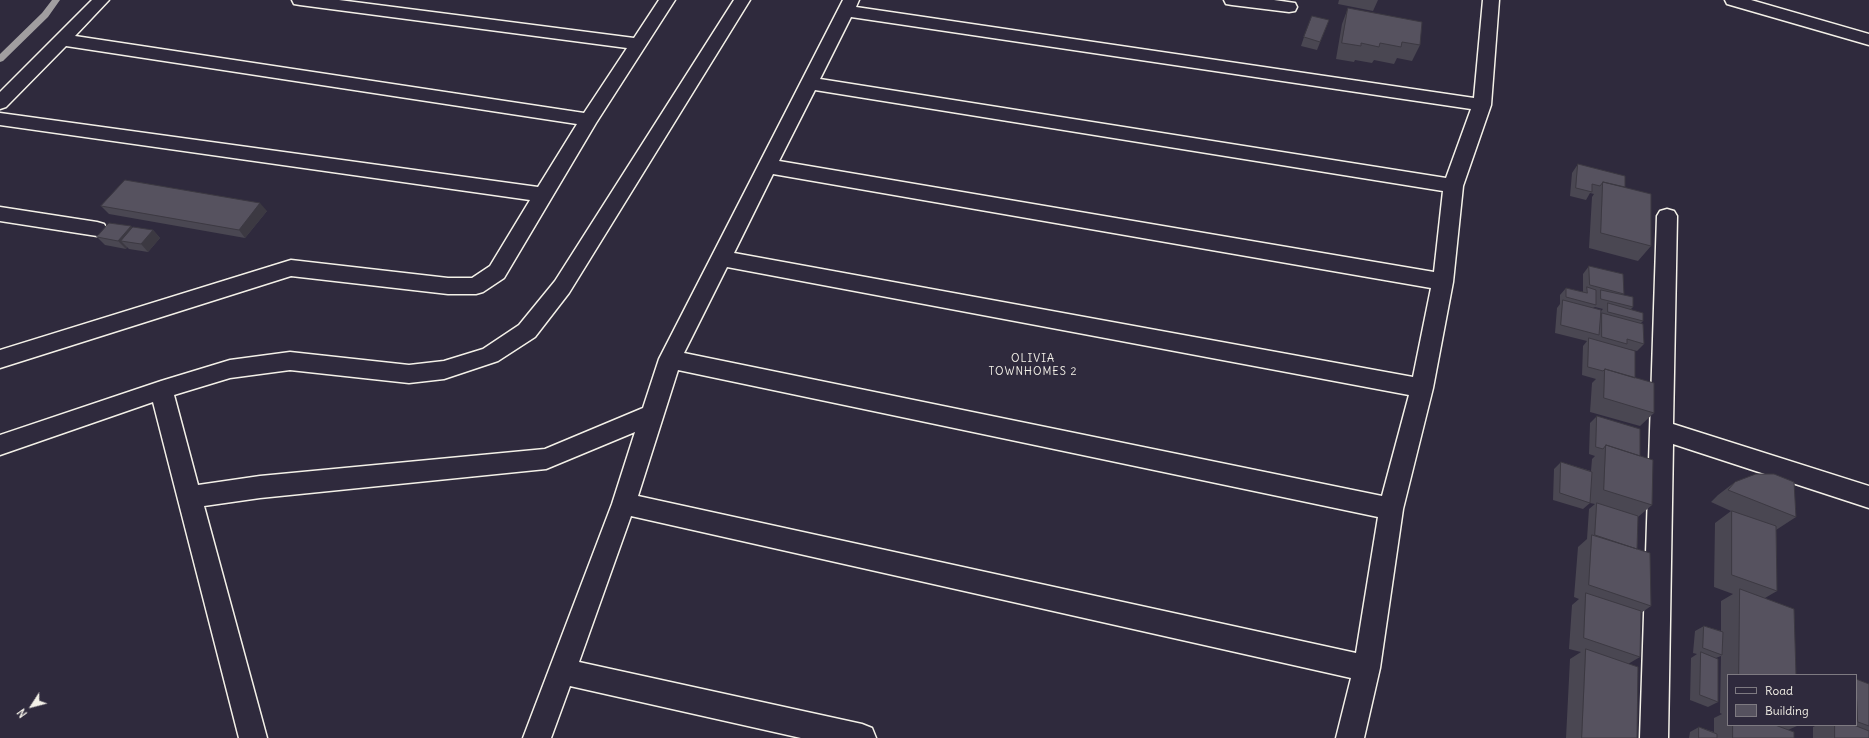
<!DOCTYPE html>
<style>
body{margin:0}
#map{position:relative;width:1869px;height:738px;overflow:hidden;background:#2f2a3d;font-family:Delius,sans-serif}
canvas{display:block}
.legend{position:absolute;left:1727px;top:674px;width:130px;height:52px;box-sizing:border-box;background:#2f2a3d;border:1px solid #7e7a81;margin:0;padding:5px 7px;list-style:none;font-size:12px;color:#f4f1e8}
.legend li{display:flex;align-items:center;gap:8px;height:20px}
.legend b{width:20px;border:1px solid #7e7a81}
.north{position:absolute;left:12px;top:686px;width:40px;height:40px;-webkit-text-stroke:3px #2f2a3d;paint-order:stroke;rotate:234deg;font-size:11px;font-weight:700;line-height:16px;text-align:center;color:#f4f1e8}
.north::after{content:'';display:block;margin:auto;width:14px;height:18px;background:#f4f1e8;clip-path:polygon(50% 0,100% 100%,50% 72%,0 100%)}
</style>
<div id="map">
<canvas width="1869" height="738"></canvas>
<ul class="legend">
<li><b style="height:5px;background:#2f2a3d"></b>Road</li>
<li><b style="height:11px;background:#56525f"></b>Building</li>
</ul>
<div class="north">N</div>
</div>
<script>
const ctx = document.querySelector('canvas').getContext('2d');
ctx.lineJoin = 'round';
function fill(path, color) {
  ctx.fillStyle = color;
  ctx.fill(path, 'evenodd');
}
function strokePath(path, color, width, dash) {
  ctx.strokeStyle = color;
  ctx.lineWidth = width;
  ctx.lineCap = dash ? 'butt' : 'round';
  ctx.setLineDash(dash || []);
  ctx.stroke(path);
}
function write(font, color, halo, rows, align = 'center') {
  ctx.font = font + ' Delius,sans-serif';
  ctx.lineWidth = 3.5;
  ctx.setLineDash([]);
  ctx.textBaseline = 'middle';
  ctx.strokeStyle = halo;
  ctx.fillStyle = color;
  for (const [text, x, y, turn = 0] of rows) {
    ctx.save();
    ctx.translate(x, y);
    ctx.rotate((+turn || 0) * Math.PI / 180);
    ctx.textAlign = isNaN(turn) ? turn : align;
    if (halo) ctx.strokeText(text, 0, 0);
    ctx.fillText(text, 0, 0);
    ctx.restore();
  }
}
fill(new Path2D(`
 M 52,0 L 60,0 L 48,17 L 3,61 L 0,62 L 0,54 L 42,13 Z`), '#a19ea0');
const minor = new Path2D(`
 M 92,0 L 109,0 L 75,36 L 584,113 L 627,48 L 300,5 L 294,4 L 292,0 L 339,0 L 634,38 L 659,0 L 675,0 L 596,123 L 504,278 L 483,292 L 476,294 L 448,294 L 291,276 L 0,368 L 0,350 L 291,260 L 448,278 L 472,278 L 490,266 L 530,200 L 0,125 L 0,113 L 538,187 L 577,124 L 66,46 L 6,107 L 0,109 L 0,92 Z
 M 734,0 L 750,0 L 569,293 L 535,337 L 498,361 L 444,379 L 409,383 L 290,370 L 230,378 L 174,395 L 198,485 L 260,476 L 545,449 L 643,408 L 659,359 L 843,0 L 859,0 L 856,7 L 1474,98 L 1483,0 L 1499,0 L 1491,105 L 1463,186 L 1453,282 L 1433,388 L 1403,509 L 1380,668 L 1364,738 L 1336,738 L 1351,678 L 631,516 L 579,662 L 862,724 L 872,728 L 876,738 L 801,738 L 570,686 L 551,738 L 523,738 L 612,504 L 635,432 L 546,469 L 260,498 L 204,506 L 267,738 L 239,738 L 153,402 L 0,455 L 0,435 L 161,381 L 230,360 L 290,352 L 409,365 L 444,361 L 483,349 L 519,325 L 555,281 ZM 851,17 L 1471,109 L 1446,178 L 820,79 ZM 815,90 L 1443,191 L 1434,272 L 779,161 ZM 773,174 L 1431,288 L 1413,377 L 734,253 ZM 727,267 L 1409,395 L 1382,496 L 684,353 ZM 678,370 L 1378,517 L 1356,653 L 638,496 Z
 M 1224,0 L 1274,0 L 1295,3 L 1297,7 L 1295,11 L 1289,12 L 1232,5 L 1226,4 Z
 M 1725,0 L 1751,0 L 1869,34 L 1869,45 L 1727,4 Z
 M 0,207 L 97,222 L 104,224 L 107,229 L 104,234 L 97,236 L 0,221 Z
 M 1667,209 L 1674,211 L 1677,216 L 1673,424 L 1869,486 L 1869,508 L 1673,444 L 1668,738 L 1640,738 L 1657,216 L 1660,211 Z`);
strokePath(minor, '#f4f1e8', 3);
fill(minor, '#2f2a3d');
fill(new Path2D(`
 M 1339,0 L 1378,0 L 1373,11 L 1338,4 Z
 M 1348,8 L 1420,45 L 1412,61 L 1397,58 L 1394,64 L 1374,60 L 1372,63 L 1355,60 L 1354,62 L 1336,59 L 1342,24 Z
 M 1329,20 L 1317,50 L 1301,46 L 1304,37 Z
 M 1578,164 L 1625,187 L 1651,246 L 1638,261 L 1589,248 L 1592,197 L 1594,194 L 1590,193 L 1586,200 L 1570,196 L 1572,173 Z
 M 101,206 L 267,211 L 245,238 L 109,214 Z
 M 131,226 L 132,228 L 153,230 L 160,238 L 148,252 L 129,249 L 127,247 L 126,249 L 105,245 L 97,237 Z
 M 1589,266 L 1624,294 L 1622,295 L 1633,307 L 1631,309 L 1643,321 L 1641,323 L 1644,344 L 1637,351 L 1624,348 L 1635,378 L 1654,413 L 1640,426 L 1590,412 L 1592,383 L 1596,379 L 1582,375 L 1583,346 L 1587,341 L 1555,333 L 1557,308 L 1560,304 L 1560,295 L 1566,288 L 1583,292 L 1583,274 ZM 1595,307 L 1603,309 L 1601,311 L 1601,315 L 1600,316 L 1593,308 Z
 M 1597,416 L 1640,456 L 1652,505 L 1638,517 L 1637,549 L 1651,606 L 1641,613 L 1640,657 L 1628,664 L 1637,738 L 1566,738 L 1570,659 L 1581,652 L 1569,649 L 1572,605 L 1579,599 L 1574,597 L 1578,547 L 1587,539 L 1589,509 L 1595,504 L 1590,503 L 1583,509 L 1553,500 L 1554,469 L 1561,462 L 1591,471 L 1592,459 L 1595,456 L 1589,454 L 1590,423 Z
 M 1735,482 L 1796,517 L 1776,530 L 1777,591 L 1765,598 L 1796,675 L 1728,675 L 1728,725 L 1797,725 L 1797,726 L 1788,730 L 1794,738 L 1689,738 L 1690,732 L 1699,727 L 1714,732 L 1714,718 L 1722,714 L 1720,713 L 1721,656 L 1716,658 L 1718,702 L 1708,707 L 1690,700 L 1691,658 L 1697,654 L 1693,653 L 1695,631 L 1704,626 L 1721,631 L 1721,601 L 1733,594 L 1714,587 L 1715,523 L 1731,511 L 1711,502 L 1718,495 Z
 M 1856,679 L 1869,684 L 1869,738 L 1813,738 L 1813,727 L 1817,725 L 1856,725 Z`), '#4a4752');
fill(new Path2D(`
 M 260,203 L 267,211 L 245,238 L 239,230 Z
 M 131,226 L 138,235 L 121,241 L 127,247 L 126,249 L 118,241 Z
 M 153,230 L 160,238 L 148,252 L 141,244 Z`), '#3c3942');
const building = new Path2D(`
 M 1348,8 L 1422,22 L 1420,45 L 1402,42 L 1401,47 L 1380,43 L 1379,47 L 1361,43 L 1361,46 L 1342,43 Z
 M 1312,16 L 1329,20 L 1320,42 L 1304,37 Z
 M 1578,164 L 1625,176 L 1625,187 L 1603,182 L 1600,186 L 1592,184 L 1592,192 L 1576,188 Z
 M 125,180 L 260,203 L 239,230 L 101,206 Z
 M 1603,182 L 1651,194 L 1651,246 L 1601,233 Z
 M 109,223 L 131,226 L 118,241 L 97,237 Z
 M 133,227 L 153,230 L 141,244 L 121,241 Z
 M 1589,266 L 1623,274 L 1624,294 L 1590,285 Z
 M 1587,287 L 1596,290 L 1596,305 L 1566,297 L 1566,288 L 1587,293 Z
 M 1601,290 L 1633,297 L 1633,307 L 1601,299 Z
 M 1563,300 L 1601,310 L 1599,335 L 1561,325 Z
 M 1608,303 L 1643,313 L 1643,321 L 1608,312 Z
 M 1602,313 L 1643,324 L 1644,344 L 1627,339 L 1627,344 L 1602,337 Z
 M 1589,338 L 1635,351 L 1635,378 L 1605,369 L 1603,371 L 1588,367 Z
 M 1605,369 L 1654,383 L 1654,413 L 1604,398 Z
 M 1597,416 L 1640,429 L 1640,456 L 1606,445 L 1603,449 L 1596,447 Z
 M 1606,445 L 1653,460 L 1652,505 L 1604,490 Z
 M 1561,462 L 1592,472 L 1590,503 L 1560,493 Z
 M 1756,474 L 1774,474 L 1794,482 L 1796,517 L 1728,490 L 1735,482 Z
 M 1597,503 L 1638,516 L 1637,549 L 1595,535 Z
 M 1732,511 L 1776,526 L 1777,591 L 1732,575 Z
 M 1592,535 L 1650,553 L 1651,606 L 1589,585 Z
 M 1740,589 L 1794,609 L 1796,675 L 1739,675 Z
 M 1586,593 L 1641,611 L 1640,657 L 1584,638 Z
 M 1704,626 L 1723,632 L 1722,655 L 1703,648 Z
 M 1586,649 L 1638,667 L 1637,738 L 1582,738 Z
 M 1701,652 L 1718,659 L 1718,702 L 1700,695 Z
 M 1856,679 L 1869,684 L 1869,726 L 1858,722 Z
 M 1733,725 L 1775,725 L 1794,732 L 1794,738 L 1733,738 Z
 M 1835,725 L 1854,725 L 1869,731 L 1869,738 L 1835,738 Z
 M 1699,727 L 1717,734 L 1717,738 L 1699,738 Z`);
fill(building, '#56525f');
strokePath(building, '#3c3942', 1);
ctx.letterSpacing = '1px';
write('11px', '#f4f1e8', '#2f2a3d', [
 ["OLIVIA",1033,359],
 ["TOWNHOMES 2",1033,372]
]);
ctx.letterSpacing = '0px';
</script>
